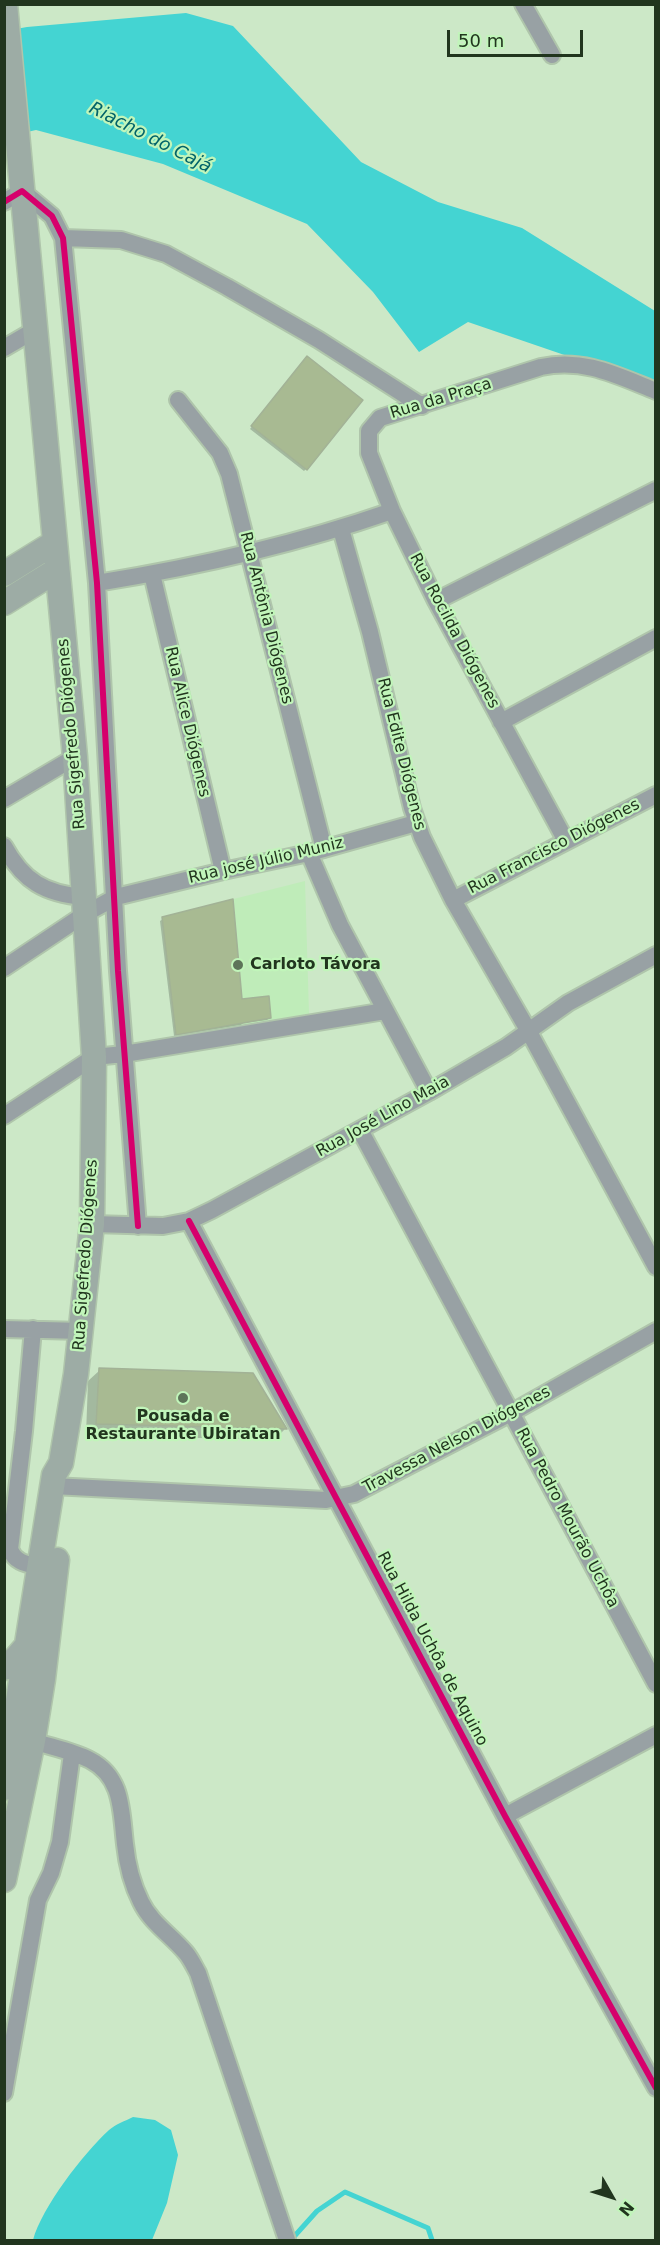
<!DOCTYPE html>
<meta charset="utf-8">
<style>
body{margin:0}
#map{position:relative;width:660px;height:2245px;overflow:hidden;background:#cce8c7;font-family:"DejaVu Sans",sans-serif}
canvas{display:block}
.frame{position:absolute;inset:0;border:6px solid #21351e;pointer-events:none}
.north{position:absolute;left:582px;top:2167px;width:60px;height:60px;-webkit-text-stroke:4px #c1f5ba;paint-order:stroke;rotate:129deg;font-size:16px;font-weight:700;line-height:24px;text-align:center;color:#21351e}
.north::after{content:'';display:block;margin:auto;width:21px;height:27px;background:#21351e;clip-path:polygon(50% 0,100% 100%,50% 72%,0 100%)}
.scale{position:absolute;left:447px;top:30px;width:136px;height:27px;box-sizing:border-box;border:3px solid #21351e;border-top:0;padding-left:8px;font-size:18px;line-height:21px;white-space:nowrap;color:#21351e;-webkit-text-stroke:4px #c1f5ba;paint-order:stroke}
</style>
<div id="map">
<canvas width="660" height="2245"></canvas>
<div class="frame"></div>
<div class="north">N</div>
<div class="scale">50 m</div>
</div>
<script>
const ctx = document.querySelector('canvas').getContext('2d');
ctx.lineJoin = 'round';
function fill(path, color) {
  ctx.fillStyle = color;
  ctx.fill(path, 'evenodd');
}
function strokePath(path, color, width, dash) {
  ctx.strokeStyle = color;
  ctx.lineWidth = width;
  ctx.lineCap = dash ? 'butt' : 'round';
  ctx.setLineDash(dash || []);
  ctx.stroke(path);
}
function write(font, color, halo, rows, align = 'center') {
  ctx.font = font + ' "DejaVu Sans",sans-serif';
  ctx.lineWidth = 4.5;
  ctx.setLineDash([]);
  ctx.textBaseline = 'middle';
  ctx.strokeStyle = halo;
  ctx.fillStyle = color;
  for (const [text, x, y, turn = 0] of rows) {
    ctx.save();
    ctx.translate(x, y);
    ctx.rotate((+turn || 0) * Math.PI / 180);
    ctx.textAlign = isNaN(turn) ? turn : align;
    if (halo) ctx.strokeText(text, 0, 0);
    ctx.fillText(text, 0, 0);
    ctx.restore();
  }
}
fill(new Path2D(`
 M 305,881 L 309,1014 L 177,1043 L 162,917 Z`), '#bfecb9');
fill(new Path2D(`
 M 186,13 L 233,26 L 361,162 L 438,202 L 522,228 L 655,311 L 655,386 L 468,322 L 419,352 L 373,292 L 307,224 L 163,164 L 36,130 L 5,137 L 5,31 L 27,27 Z
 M 133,2117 L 155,2120 L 171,2130 L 178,2155 L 167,2203 L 152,2240 L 33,2240 C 42,2207 83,2154 109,2130 C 116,2124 125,2121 133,2117 Z`), '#44d4d2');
fill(new Path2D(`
 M 305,360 L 306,469 L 304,471 L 250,429 Z
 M 163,919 L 241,1001 L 270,1017 L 267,1020 L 243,1023 L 241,1025 L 174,1036 L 160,921 Z
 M 100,1370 L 285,1429 L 274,1440 L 86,1435 L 88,1381 Z`), '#0003');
strokePath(new Path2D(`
 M 291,2240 L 317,2211 L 345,2192 L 428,2228 L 432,2240`), '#44d4d2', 5);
const building = new Path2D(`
 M 307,356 L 363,400 L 307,470 L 251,426 Z
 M 233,899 L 242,999 L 269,996 L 271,1018 L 176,1035 L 162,917 Z
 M 99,1368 L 253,1373 L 287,1429 L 96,1424 Z`);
fill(building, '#a8ba92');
strokePath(building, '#a2b296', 1.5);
const street = new Path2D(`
 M 523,4 L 552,55
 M 4,202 L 22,191 L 52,216 L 63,238 L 97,583 L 118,971 L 138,1226
 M 63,238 L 121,240 L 166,254 L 227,287 L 319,340 L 422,406
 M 4,348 L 35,330
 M 178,400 L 220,453 L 229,474 L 324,849
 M 341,529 L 370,632 L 412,808 L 422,837 L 453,900 L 528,1030 L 656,1267
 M 152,574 L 223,871
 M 97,583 C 196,567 297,544 392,511
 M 436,601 L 656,490
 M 501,722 L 656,638
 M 4,799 L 75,757
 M 566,841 L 436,601 L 392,511 L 369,453 L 369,431 L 380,418 L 541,367 C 584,358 616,375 656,391
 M 4,846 C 23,881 45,894 84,897
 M 309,853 L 340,925 L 429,1092
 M 453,900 L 656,795
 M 4,968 L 85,914 L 116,897 L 223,871 L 309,853 L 416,823
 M 4,1116 L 94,1057 L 124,1054 L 385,1011
 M 360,1130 L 656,1684
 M 189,1221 L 505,1816 L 656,2088
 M 92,1224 L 163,1226 L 189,1221 L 212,1210 L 429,1092 L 506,1047 L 568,1003 L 656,955
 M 4,1329 L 82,1331
 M 33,1329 L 24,1431 L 10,1549 C 15,1563 27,1564 40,1567
 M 53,1486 L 326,1500 L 354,1494 L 511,1413 L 656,1331
 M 33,1741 C 51,1747 73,1751 90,1760 C 123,1777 121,1811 125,1844 C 127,1864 132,1884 141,1902 C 151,1923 171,1935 186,1953 C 191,1959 194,1966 198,1973 L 287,2240
 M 505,1816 L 656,1735
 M 4,2093 L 38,1900 L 51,1873 L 60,1842 L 72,1754`);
const secondary = new Path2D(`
 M 4,574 L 54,543
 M 4,603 L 57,570
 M 4,1668 L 16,1658 L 29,1643
 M 4,1788 L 54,1475 L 61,1463 L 76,1374 L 92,1224 L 94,1057 L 75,757 L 5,4
 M 4,1880 L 33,1741 L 43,1679 L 57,1560`);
strokePath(street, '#afc5ab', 20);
strokePath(secondary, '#afc5ab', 27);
strokePath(street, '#98a1a4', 16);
strokePath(secondary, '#9daca5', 24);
strokePath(new Path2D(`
 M 4,202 L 22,191 L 52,216 L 63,238 L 97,583 L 118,971 L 138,1226
 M 189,1221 L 505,1816 L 656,2088`), '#d6006c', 6);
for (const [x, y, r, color] of [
 [238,965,6,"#5d7459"],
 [183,1398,6,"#5d7459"]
]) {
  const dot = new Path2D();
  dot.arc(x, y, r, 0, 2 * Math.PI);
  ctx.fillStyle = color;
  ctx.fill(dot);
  strokePath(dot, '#c1f5ba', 2);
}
write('16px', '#21351e', '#c1f5ba', [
 ["Rua da Praça",441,399,-17],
 ["Rua Antônia Diógenes",266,618,76],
 ["Rua Rocilda Diógenes",454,631,62],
 ["Rua Alice Diógenes",187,722,77],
 ["Rua Sigefredo Diógenes",72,734,-95],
 ["Rua Edite Diógenes",401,754,76],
 ["Rua Francisco Diógenes",554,847,-27],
 ["Rua josé Júlio Muniz",266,861,-13],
 ["Rua José Lino Maia",383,1117,-29],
 ["Rua Sigefredo Diógenes",86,1255,-86],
 ["Travessa Nelson Diógenes",457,1440,-28],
 ["Rua Pedro Mourão Uchôa",567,1518,62],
 ["Rua Hilda Uchôa de Aquino",432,1649,62]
]);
write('bold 16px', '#21351e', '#c1f5ba', [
 ["Carloto Távora",250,965],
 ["Pousada e",183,1417,"center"],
 ["Restaurante Ubiratan",183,1435,"center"]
], 'left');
write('italic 18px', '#016369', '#c1f5ba', [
 ["Riacho do Cajá",150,138,27]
]);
</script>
